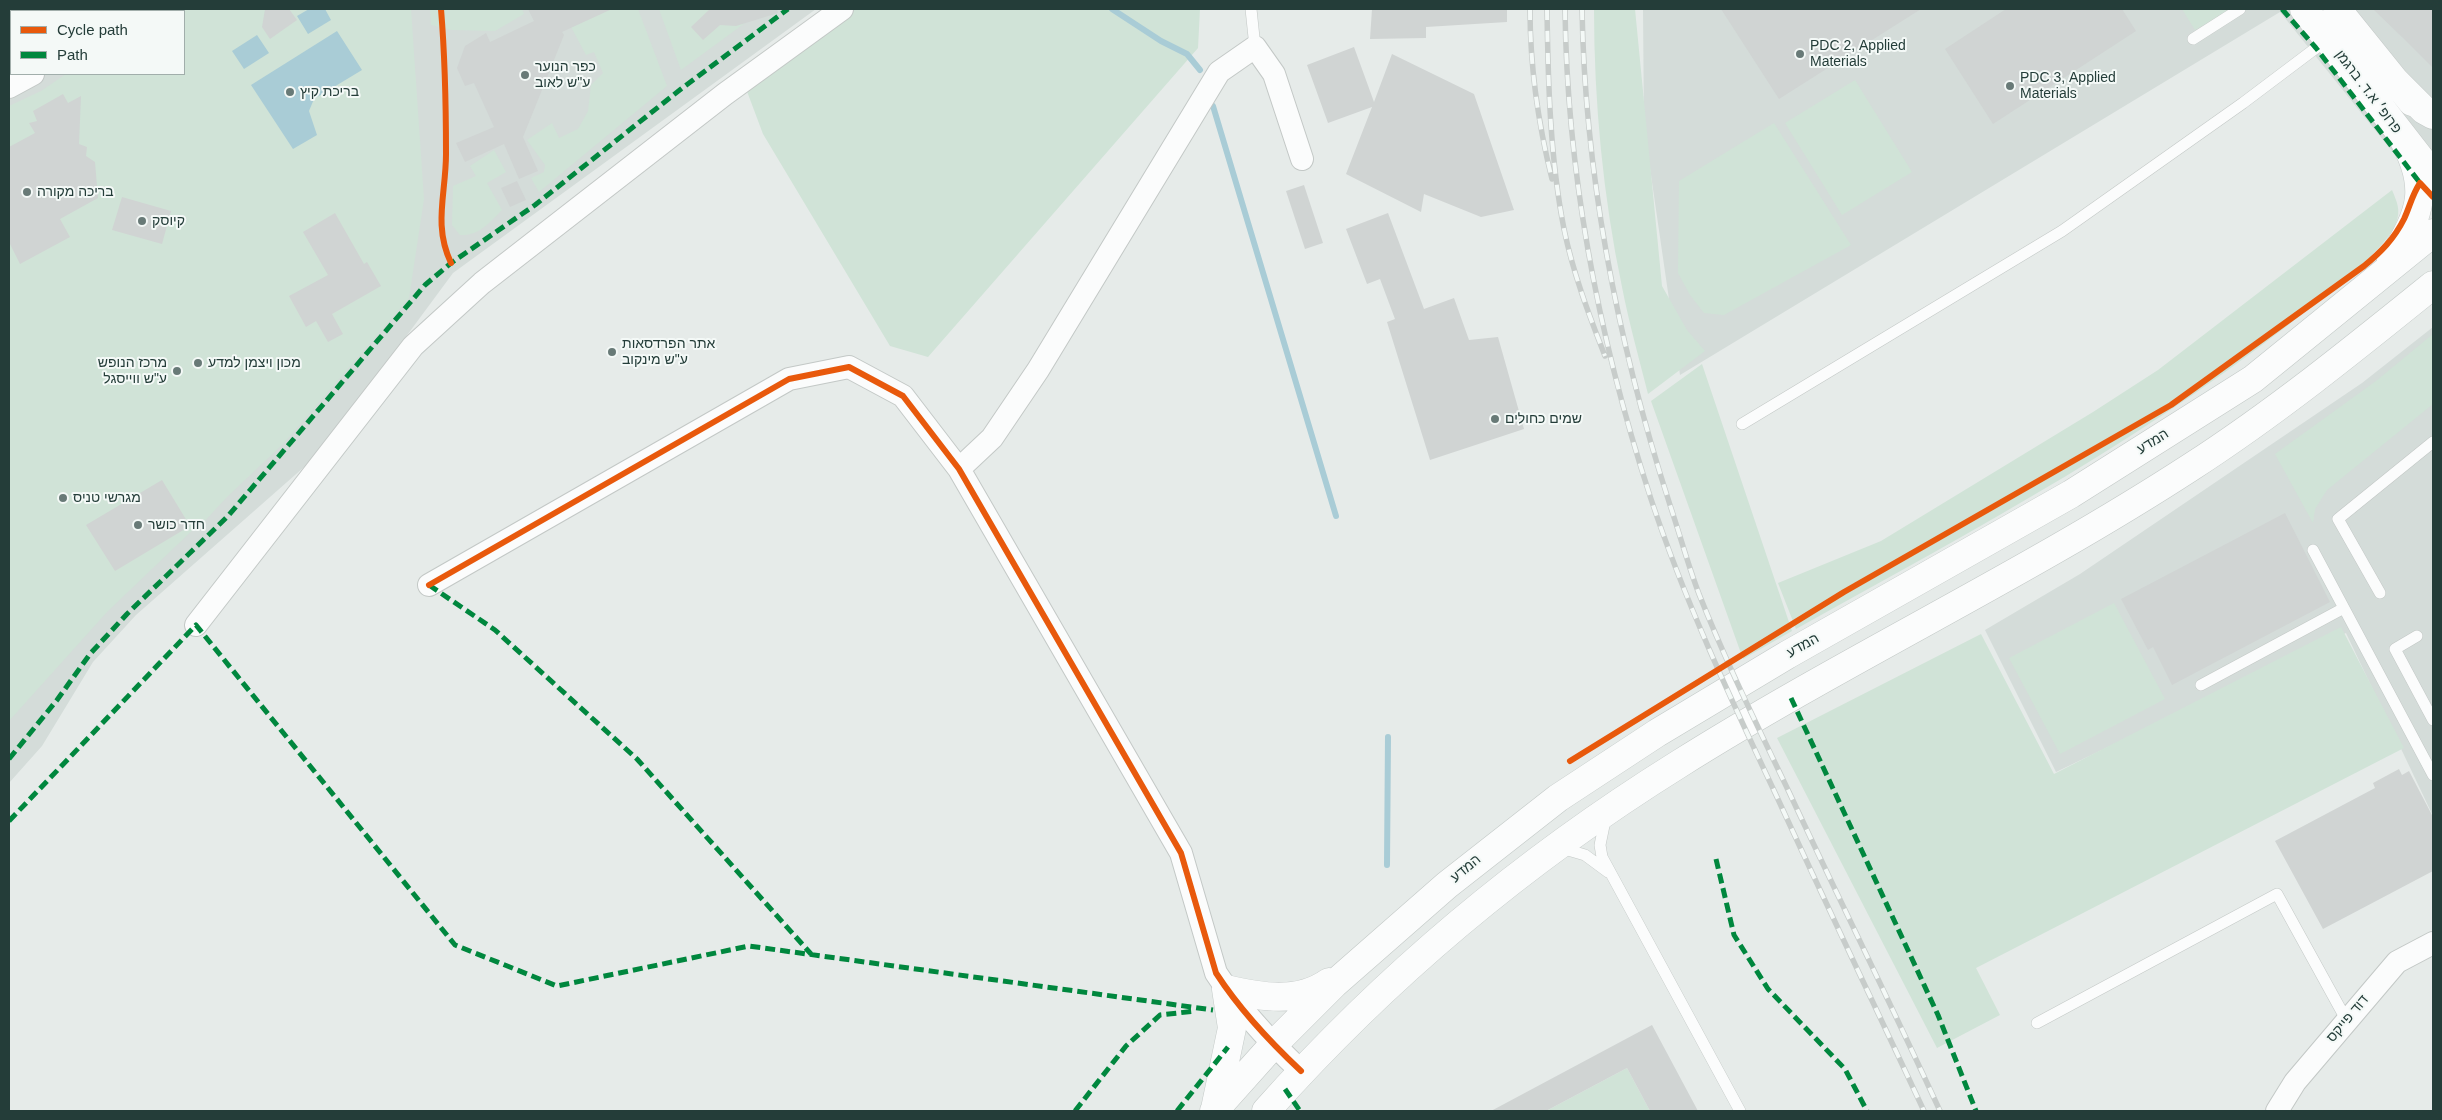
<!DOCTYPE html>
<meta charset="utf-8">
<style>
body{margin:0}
#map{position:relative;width:2442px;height:1120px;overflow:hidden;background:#e6ebe9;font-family:Arial,sans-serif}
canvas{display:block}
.frame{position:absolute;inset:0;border:10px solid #243d39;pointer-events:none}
.legend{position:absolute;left:10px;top:10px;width:175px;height:65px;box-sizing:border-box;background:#f4f9f7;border:1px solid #a1aeab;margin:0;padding:6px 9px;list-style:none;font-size:15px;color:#243d39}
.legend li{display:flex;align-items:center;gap:10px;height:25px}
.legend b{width:25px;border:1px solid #a1aeab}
</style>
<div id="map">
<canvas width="2442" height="1120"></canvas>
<div class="frame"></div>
<ul class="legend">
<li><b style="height:6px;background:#e8590c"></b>Cycle path</li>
<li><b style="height:6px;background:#00873e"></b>Path</li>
</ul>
</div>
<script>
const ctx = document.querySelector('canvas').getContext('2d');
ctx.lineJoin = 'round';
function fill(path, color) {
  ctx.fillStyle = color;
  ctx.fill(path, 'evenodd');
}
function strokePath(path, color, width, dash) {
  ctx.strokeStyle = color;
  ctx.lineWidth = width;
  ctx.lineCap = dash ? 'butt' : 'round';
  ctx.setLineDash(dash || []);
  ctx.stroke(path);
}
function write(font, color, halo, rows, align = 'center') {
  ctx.font = font + ' Arial,"Noto Sans Hebrew",sans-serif';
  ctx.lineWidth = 4;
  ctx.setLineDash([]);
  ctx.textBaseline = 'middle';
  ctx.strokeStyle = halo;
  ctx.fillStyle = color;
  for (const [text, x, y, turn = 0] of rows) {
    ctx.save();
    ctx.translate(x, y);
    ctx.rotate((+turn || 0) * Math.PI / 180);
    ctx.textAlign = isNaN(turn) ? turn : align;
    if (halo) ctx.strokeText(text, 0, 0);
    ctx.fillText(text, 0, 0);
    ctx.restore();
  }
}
fill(new Path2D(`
 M 9,9 L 816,9 L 453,273 L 320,453 L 136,615 L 93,662 L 42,746 L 9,783 ZM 11,11 L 184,11 L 184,74 L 11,74 Z
 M 1643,9 L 2433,9 L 2433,202 L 2280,12 L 1680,375 L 1644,127 Z
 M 2433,327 L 2433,816 L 2346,633 L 2056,772 L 1985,630 L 2080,574 L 2362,383 Z`), '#d4dcd9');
fill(new Path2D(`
 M 163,9 L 411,9 L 424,199 L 409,298 L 283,444 L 227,497 L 201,525 L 200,523 L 107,612 L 9,721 L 9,106 L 41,91 L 66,74 L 184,74 L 184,11 L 160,11 Z
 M 430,9 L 522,9 L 524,14 L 495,31 L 452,30 L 431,25 Z
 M 596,9 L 638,9 L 667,86 L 539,192 L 531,178 L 544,172 L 545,165 L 527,140 L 552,123 L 559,138 L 578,129 L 588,111 L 591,85 L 603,73 L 594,52 L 586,55 L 569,23 Z
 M 659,9 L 764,9 L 681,70 Z
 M 851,9 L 1200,9 L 1198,48 L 928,357 L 890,346 L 763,134 L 745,86 Z
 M 1594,9 L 1635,9 L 1662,286 L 1687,330 L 1705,351 L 1648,394 C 1639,358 1629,323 1622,287 C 1603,196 1594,102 1594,9 Z
 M 2182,9 L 2232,9 L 2195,30 Z
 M 1855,80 L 1912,172 L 1842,215 L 1785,123 Z
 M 1774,123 L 1851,245 L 1724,315 L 1704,313 L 1690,295 L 1678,273 L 1679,181 Z
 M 494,150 L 506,172 L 487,183 L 502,210 C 489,223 479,236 460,235 L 452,225 L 453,186 L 476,176 L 470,166 Z
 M 2392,190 C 2397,202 2401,210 2396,223 C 2386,249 2340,282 2318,301 C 2159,432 1976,529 1796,629 L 1778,583 L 1881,541 L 2093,412 L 2158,370 Z
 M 2433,334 L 2433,404 L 2327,490 L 2315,509 L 2313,523 L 2275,454 L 2376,381 Z
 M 1702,364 L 1792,631 L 1743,659 L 1651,401 Z
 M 2114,603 L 2165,699 L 2060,754 L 2009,658 Z
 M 2341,627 L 2404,748 L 1976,968 L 2000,1015 L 1937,1048 L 1777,738 L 1981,634 L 2054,774 Z
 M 1627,1068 L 1650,1111 L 1546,1111 Z`), '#d0e3d7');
fill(new Path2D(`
 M 309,9 L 325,9 L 331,20 L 308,34 L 297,16 Z
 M 337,31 L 362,70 L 314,99 L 309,111 L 317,135 L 293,149 L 251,85 Z
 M 257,35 L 269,53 L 244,69 L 232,51 Z`), '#a9ccd6');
strokePath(new Path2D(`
 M 1112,9 L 1161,41 L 1187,54 L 1200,70
 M 1213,106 L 1336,516
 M 1387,865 L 1388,737`), '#a9ccd6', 6);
fill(new Path2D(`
 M 265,9 L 289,9 L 297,20 L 270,39 L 262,27 Z
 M 528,9 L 612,9 L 562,32 L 564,35 L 546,80 L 538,83 L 542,90 L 523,137 L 538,171 L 519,179 L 504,144 L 465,162 L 456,143 L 494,127 L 474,83 L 465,86 L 457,68 L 465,46 L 486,33 L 490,42 L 534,21 Z
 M 710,9 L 777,9 L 778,13 L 736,26 L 720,25 L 703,40 L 691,27 Z
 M 1372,9 L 1507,9 L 1507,22 L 1426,27 L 1426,38 L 1370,39 Z
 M 1721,9 L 1921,9 L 1779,99 Z
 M 2006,9 L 2122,9 L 2136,31 L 1993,124 L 1945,49 Z
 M 2373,9 L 2433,9 L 2433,68 L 2402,37 Z
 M 1354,47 L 1374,102 L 1392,54 L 1474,94 L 1514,210 L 1481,217 L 1424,194 L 1421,212 L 1346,174 L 1372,107 L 1328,123 L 1307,65 Z
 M 63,94 L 68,103 L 81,96 L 79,144 L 87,147 L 86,156 L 95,162 L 98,198 L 60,219 L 70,237 L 20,264 L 9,242 L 9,147 L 35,133 L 29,123 L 37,121 L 33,111 Z
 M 517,181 L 526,200 L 510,207 L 501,188 Z
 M 1304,185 L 1323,243 L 1305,249 L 1286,191 Z
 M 122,197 L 171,211 L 162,244 L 112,230 Z
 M 335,213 L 364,264 L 367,262 L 381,286 L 332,314 L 343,334 L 328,342 L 316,321 L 306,327 L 289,296 L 328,275 L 303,232 Z
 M 1388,213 L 1424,309 L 1454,298 L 1469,340 L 1498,337 L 1524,429 L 1430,460 L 1387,322 L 1395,319 L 1380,279 L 1367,284 L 1346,229 Z
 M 162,480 L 190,526 L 115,571 L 86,525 Z
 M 2285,513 L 2330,602 L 2172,685 L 2153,647 L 2148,650 L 2121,599 Z
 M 2399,769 L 2402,775 L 2409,771 L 2433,817 L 2433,871 L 2323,929 L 2275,841 L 2375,788 L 2373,783 Z
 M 1652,1025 L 1698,1111 L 1650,1111 L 1627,1068 L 1546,1111 L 1491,1111 Z`), '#d0d4d3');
const service = new Path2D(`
 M 1251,9 L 1255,47
 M 2193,39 L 2240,9
 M 1742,424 L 2062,231 L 2243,103 L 2316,48 L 2325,35
 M 2313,550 L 2433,775
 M 2380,593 L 2338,519 L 2433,442
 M 2417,636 L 2395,649 L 2433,720
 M 2201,685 L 2344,608
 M 1606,816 L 1600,845 L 1602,857 L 1740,1111
 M 1561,848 L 1585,855 L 1608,872
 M 2037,1023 L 2277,894 L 2347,1021`);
const minor = new Path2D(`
 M 139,11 L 143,9
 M 9,87 L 33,74
 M 959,469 L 992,438 L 1038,370 L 1219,72 L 1255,47 L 1274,74 L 1302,159
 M 429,585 L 789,379 L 849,367 L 903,396 L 959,469 L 1181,853 L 1216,973 C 1240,1010 1269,1041 1301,1071
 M 196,625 L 413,346 L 482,283 L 725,94 L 842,9
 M 2277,1111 L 2295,1082 L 2397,962 L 2433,943`);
const tertiary = new Path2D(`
 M 2304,9 L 2433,175
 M 2337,9 L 2412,102`);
const secondary = new Path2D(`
 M 2397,83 L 2424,110 L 2433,115
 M 2391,260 C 2423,213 2430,185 2401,135
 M 1215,1109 L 1232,1028 L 1226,989 C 1260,997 1298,1004 1329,982
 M 1214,1111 L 1273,1045 L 1334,984 L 1447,885 L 1558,798 L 1657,733 L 1787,655 L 2071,494 L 2253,379 L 2433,233
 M 1266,1111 C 1386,976 1525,860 1679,764 C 1846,659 2025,575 2191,467 C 2276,412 2355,348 2433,285`);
strokePath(service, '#c3c8c6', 12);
strokePath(minor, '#c3c8c6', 24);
strokePath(tertiary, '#c3c8c6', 29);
strokePath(secondary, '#c2c8c6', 29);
strokePath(service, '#fbfcfc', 11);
strokePath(minor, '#fbfcfc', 22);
strokePath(tertiary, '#fbfcfc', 28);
strokePath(secondary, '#fbfcfc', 28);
const rail = new Path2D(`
 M 1530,9 C 1530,67 1538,123 1552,179
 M 1547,9 C 1548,82 1550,158 1564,229 C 1573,273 1589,315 1605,356
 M 1565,9 C 1567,176 1599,340 1651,499 C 1685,602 1731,699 1777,797 C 1825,902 1875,1006 1924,1111
 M 1582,9 C 1585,178 1618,344 1670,505 C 1680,535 1688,565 1699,594 C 1726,662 1758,727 1789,792 C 1839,899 1891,1004 1940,1111`);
strokePath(rail, '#c7ccca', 5.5);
strokePath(rail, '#f4f9f7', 4, [11]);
strokePath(new Path2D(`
 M 2282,9 L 2316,48 L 2420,183
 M 429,585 L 495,630 L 637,759 L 811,954
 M 1791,698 L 1938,1015 L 1976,1111
 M 9,759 L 57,700 L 90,654 L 127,614 L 228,516 L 425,285 L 451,263 L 535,205 L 681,89 L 788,9
 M 9,821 L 196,625 L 455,945 L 557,986 L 749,946 L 1213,1010
 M 1716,859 L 1734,935 L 1768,989 L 1845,1069 L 1867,1111
 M 1285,1089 L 1300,1111
 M 1075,1111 L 1126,1046 L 1160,1015 L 1196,1011
 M 1177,1111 L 1228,1047`), '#00873e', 5, [10, 5]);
strokePath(new Path2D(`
 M 441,9 C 445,57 446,105 446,154 C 446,194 433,225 451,263
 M 429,585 L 789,379 L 849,367 L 903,396 L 959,469 L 1181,853 L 1216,973 C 1240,1010 1269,1041 1301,1071
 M 1570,761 L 1844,592 L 2171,405 L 2364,266 C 2381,252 2394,239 2404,219 C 2410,206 2412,195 2420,183 L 2433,197`), '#e8590c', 6);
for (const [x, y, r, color] of [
 [1800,54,5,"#687a77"],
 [525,75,5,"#687a77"],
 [2010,86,5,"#687a77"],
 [290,92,5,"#687a77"],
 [27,192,5,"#687a77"],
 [142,221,5,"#687a77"],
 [612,352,5,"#687a77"],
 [198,363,5,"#687a77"],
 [177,371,5,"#687a77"],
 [1495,419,5,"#687a77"],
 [63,498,5,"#687a77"],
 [138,525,5,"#687a77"]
]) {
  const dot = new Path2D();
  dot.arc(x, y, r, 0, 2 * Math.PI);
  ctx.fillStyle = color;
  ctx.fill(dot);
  strokePath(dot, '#f4f9f7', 2);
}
write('14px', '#243d39', '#f4f9f7', [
 ["PDC 2, Applied",1810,46],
 ["Materials",1810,62],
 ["כפר הנוער",535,67],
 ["ע\"ש לאוב",535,83],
 ["PDC 3, Applied",2020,78],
 ["Materials",2020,94],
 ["בריכת קיץ",300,92],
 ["בריכה מקורה",37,192],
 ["קיוסק",152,221],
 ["אתר הפרדסאות",622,344],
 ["ע\"ש מינקוב",622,360],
 ["מרכז הנופש",167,363,"right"],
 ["ע\"ש ווייסגל",167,379,"right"],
 ["מכון ויצמן למדע",208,363],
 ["שמים כחולים",1505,419],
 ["מגרשי טניס",73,498],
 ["חדר כושר",148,525]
], 'left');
write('14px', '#243d39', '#f4f9f7', [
 ["פרופ׳ א.ד. ברגמן",2368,92,53],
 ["המדע",2153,442,-32],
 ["המדע",1803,646,-30],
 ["המדע",1466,869,-40],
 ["דוד פייקס",2348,1019,-50]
]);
</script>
